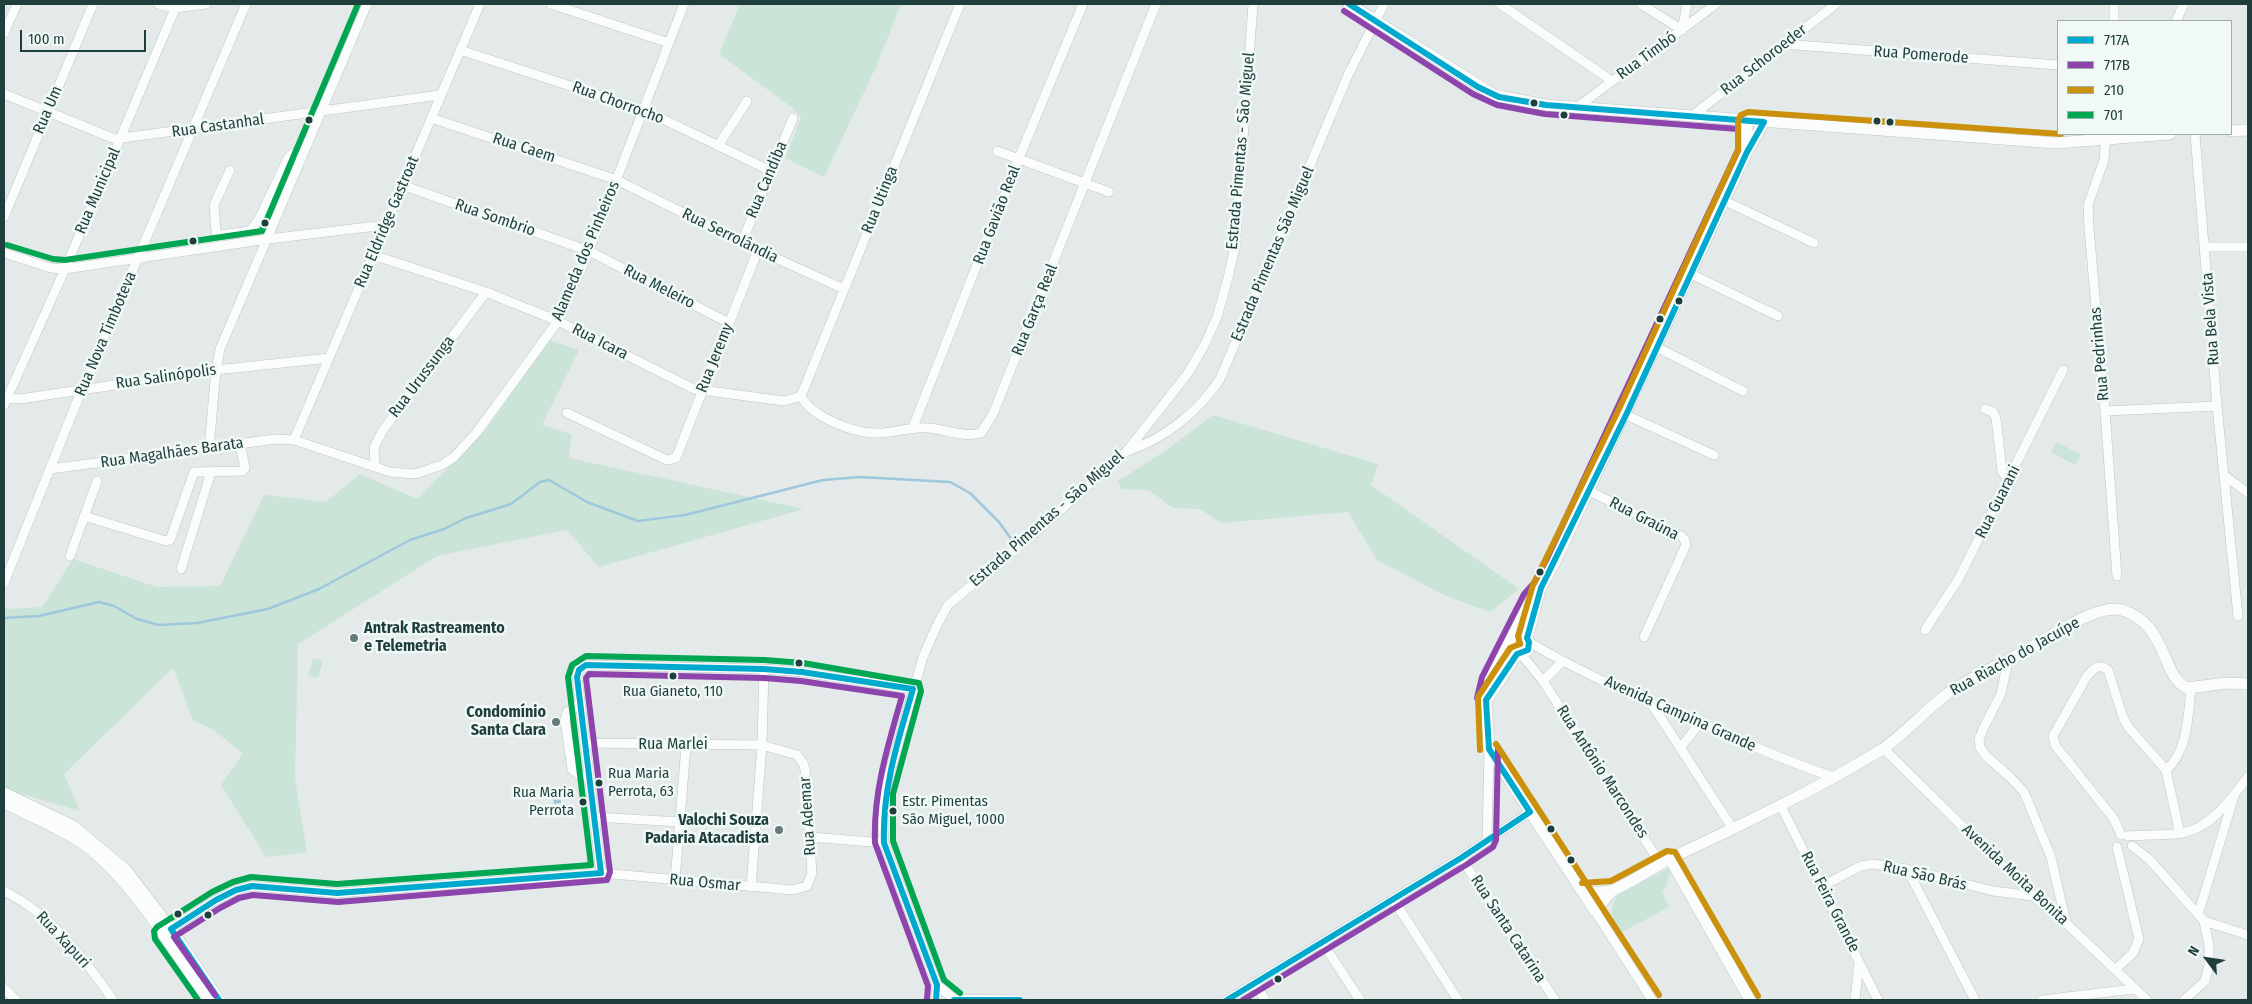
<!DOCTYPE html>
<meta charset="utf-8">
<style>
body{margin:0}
#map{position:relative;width:2252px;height:1004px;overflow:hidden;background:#e3eae9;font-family:"Fira Sans Condensed",sans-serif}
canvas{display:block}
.frame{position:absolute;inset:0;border:5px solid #1f3f3d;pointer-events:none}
.legend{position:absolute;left:2057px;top:20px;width:175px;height:115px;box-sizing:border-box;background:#f1f9f7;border:1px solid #9dafad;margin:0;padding:6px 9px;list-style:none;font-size:15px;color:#1f3f3d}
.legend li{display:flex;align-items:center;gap:10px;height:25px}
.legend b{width:25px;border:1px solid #9dafad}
.north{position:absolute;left:2182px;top:934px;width:50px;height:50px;-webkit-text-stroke:4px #f1f9f7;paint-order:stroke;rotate:301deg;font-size:14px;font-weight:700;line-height:20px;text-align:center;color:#1f3f3d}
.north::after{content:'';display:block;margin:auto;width:18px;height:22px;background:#1f3f3d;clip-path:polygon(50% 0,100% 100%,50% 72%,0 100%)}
.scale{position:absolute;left:20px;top:30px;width:126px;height:22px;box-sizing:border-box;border:2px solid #1f3f3d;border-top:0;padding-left:6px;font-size:15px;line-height:18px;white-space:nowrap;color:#1f3f3d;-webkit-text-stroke:4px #f1f9f7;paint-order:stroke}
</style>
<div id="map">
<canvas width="2252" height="1004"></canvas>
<div class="frame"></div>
<ul class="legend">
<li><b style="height:6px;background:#00a9ce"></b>717A</li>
<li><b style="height:6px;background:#8e44ad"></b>717B</li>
<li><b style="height:6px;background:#cc910c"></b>210</li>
<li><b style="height:6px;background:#00a651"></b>701</li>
</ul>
<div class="north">N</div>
<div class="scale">100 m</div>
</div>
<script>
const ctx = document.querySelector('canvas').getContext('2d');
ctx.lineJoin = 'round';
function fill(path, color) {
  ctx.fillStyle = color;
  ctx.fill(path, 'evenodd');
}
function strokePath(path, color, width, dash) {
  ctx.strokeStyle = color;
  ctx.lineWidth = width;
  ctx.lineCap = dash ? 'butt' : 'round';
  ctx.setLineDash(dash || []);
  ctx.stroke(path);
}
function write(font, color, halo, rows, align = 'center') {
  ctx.font = font + ' "Fira Sans Condensed",sans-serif';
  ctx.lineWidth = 5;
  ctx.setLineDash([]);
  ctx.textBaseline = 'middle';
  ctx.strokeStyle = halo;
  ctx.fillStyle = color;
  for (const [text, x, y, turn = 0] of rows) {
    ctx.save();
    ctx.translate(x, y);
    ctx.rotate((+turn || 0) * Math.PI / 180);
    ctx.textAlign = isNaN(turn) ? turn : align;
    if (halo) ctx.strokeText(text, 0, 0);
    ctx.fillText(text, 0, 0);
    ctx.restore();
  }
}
fill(new Path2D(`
 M 740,4 L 901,4 L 876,67 L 824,177 L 785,158 L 801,118 L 794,109 L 719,54 Z
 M 549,340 L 579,350 L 542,425 L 571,434 L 569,458 L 804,509 L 599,567 L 567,530 L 437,556 L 298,644 L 295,778 L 307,852 L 266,857 L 221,785 L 243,753 L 212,729 L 193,720 L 173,668 L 64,774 L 80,811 L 4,789 L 4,609 L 42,607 L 73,559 L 157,587 L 220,586 L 264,495 L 326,502 L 360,474 L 417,499 L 485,431 Z
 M 1213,415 L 1378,464 L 1371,485 L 1519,589 L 1490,612 L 1446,596 L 1377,560 L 1348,512 L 1221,523 L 1200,509 L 1173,508 L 1149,490 L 1121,489 L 1118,481 L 1165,451 Z
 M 2057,442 L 2081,455 L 2075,465 L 2051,452 Z
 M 313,658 L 323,661 L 318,678 L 308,675 Z
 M 572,710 L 582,773 L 576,770 L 567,718 Z
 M 1669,868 L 1671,871 L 1667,880 L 1668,884 L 1662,891 L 1669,907 L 1620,933 C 1609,918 1610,908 1619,892 Z`), '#cbe4d8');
fill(new Path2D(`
 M 559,788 L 561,803 L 554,804 L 552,789 Z`), '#9fc8dd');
strokePath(new Path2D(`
 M 4,618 L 39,616 L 99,602 L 114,606 L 137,619 L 159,625 L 197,623 L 268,609 L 319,589 L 410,540 L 444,529 L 466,518 L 511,504 L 540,482 L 549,480 L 587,502 L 638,521 L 685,515 L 823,480 L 860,477 L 950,482 L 970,493 L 999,522 L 1012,540`), '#9fc8dd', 2.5);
const minor = new Path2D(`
 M 158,4 L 175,8 L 206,4
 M 551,4 L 669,43
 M 1500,4 L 1612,81
 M 1641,4 L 1682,30
 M 2114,21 L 2114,4
 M 2176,21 L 2184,4
 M 1682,30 L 1687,4
 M 4,33 L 17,4
 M 1783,44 L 2058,65
 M 460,50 L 644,110 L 771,171
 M 4,94 L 115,139 L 440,95
 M 1576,108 L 1716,4
 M 1692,116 L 1836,4
 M 431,118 L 617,180 L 758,250 L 844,289
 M 2106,134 L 2104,160 L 2088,205 L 2089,228 L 2105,411 L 2117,576
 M 2195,134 L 2217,406 L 2238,616
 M 718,146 L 747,101
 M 997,151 L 1109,192
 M 230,170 L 214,205 L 216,232 L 220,235 L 250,231 L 259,219 L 288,158 L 293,153 L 302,157
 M 402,185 L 589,251 L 729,323
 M 1725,201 L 1814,243
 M 4,217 L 93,4
 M 742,242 L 793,118
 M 2205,247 L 2248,247
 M 4,253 L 51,268 L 65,269 L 268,239 L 385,225
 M 373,255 L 486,292 L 558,321 L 694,389 L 784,401 L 801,396
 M 1691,274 L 1778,316
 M 1656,347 L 1743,391
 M 801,396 C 811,417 855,434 878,433 C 895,433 911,426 928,428 C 946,429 963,438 981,433 L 993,414 L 1156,4
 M 801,396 L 960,4
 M 4,398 L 20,399 L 216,370 L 329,358
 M 4,405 L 65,269 L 177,4
 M 1985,409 L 1993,412 L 1996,418 L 2002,471 L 2009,481
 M 2105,411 L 2217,406
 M 567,413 L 667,460 L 676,458 L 758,250
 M 1626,415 L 1714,455
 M 913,427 L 1019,158 L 1083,4
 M 294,440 L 480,4
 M 209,448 L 216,370 L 220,349 L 367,4
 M 1127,451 C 1165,439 1199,411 1220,379 L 1348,75 L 1384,4
 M 375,467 L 374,447 L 383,430 L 486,292
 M 50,469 L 276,439 L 294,440 L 390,472 L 415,474 L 442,465 L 454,457 L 477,432 L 558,321 L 589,251 L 684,4
 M 2225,476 L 2248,493
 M 1589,491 L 1681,536 L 1685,540 L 1686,545 L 1644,637
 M 84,516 L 166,541 L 170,540 L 194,472 L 243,471 L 245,468 L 240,444
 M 70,556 L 97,481
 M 181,569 L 211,472
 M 4,583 L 82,389 L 246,4
 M 1925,630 L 1958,580 L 2063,370
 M 1529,642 C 1584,675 1644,700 1704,725 C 1747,743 1789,763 1834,777
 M 1521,654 L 1543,681 L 1660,863
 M 2008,661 L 2001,694 L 1983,729 L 1979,740 L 1980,747 L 1985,755 L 2010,777 L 2024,792 L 2051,857 L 2066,923
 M 1543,681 L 1562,662
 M 1651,703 L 1733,829
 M 580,704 L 567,712 L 565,720 L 572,769 L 579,775 L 589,777
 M 1680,748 L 1700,723
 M 1883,748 L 2033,896 L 2066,923 L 2147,1000
 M 2166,770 C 2188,752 2188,715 2191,688
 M 1780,804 L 1878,1000
 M 594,817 L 681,822
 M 2121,835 L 2114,819 L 2055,745 L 2053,736 L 2087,676 C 2094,668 2099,663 2108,670 L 2123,717 L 2129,728 L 2166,770 L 2180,834
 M 2128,836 C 2146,834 2165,836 2182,833 C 2211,828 2231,799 2248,777
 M 810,837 L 884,843
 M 1487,840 L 1489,749
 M 2132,846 L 2149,859 L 2204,921 L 2209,946 L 2209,965 L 2205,981 L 2184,1000
 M 1461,858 L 1555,1000
 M 1907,869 L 1975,1000
 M 601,873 L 577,677 L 579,670 L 586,665 L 764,669 L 802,672 L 913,689
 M 675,881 L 686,746
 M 1822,886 L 1861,866 L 1872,864 L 1907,869 L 1993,891 L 2033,896
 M 751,887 L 762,745 L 764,669
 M 4,891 C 52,915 83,957 113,1000
 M 1393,899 L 1458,1000
 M 1595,911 L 1652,1000
 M 2198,915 L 2234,796
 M 2204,921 L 2248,935
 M 165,932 L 216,900 L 236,890 L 252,886 L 337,893 L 601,873 L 793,890 L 807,886 L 812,873 L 805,769 L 803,763 L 797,755 L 762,745 L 585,743
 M 1322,942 L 1360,1000
 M 2116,969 L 2133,953 L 2139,939 L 2117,847
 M 1254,983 L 1265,1000
 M 937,985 L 954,999
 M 4,988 L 16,1000
 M 954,999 L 1020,1000
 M 936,1000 L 937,985 L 884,843 L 882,812 L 884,793 L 923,657 L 937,625 L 948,605 L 1045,524 L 1127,451 L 1188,373 L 1205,344 L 1217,317 L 1228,278 L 1235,247 L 1253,4
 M 1227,1000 L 1461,858 L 1530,812
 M 1855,1000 L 1859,963
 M 2042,1000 L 2134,989`);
const tertiary = new Path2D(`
 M 1349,4 L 1494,95 L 1546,105 L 2056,143 L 2170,134
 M 1747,121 L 1747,150
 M 2231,131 L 2248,130
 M 1489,697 L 1517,654 L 1528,650 L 1529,642 L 1527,638 L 1539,594
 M 4,793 L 73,826 L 126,870 L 171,929 L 219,1000
 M 4,803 C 30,815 58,827 82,843 C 133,880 172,949 208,1000
 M 1670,859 L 1750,1000
 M 1613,890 L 1595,911 L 1489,749 L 1486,700 L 1490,680 L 1532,598 L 1541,588 L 1555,562 L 1747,152 L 1764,122
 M 1583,892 C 1592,892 1603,893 1613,890 C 1633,882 1653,867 1673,857 C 1743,824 1814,791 1881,750 C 1904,735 1924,711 1947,694 C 1974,675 2005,663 2033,646 C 2052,635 2100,603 2122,610 C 2169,625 2160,675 2187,688 L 2227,683 L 2248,684`);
strokePath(minor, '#c0c7c6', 10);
strokePath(tertiary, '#c0c7c6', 12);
strokePath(minor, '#fbfcfc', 9);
strokePath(tertiary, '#fbfcfc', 11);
strokePath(new Path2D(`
 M 219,1000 L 171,929 L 216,900 L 236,890 L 252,886 L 337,893 L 601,873 L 577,677 L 579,670 L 586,665 L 764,669 L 802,672 L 913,689 C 898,740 882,789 884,843 L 937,985 L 936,1000
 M 954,1000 L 1020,1000
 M 1227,1000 L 1461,858 L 1530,812 L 1489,749 L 1486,700 L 1517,654 L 1528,650 L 1529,642 L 1527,638 L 1541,588 L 1626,415 L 1747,152 L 1764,122 L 1546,105 L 1499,97 L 1478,87 L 1349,4`), '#00a9ce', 6);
strokePath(new Path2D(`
 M 1344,11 L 1473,94 L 1497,105 L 1545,114 L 1738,129 L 1738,150 L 1547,558 L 1534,583 L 1524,594 L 1482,677 L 1477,698
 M 215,995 L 174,937 L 220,908 L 239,898 L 253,895 L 338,902 L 607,880 L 610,872 L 586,678 L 589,674 L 764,678 L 801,681 L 902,696 C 888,745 873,792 875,843 L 928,986 L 927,999
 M 1243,1000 L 1466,865 L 1493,847 L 1496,840 L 1498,749`), '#8e44ad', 6);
strokePath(new Path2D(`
 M 1496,744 L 1659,995
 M 1480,750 L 1478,697 L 1510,648 L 1520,644 L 1518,636 L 1533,585 L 1618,411 L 1738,150 L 1738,120 L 1741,115 L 1748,112 L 2061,134
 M 1582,883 L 1611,881 L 1667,851 L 1675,852 L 1758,996`), '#cc910c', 6);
strokePath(new Path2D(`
 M 7,245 L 53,259 L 65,260 L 262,231 L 358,4
 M 198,1000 L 155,939 L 154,931 L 157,927 L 212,892 L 233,882 L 251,877 L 337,884 L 591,865 L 568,677 L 572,665 L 586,656 L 764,660 L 803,663 L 919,683 L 921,691 L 893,794 L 893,841 L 944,980 L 960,993`), '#00a651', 6);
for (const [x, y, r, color] of [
 [1534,103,4.5,"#1f3f3d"],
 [1564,115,4.5,"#1f3f3d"],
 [309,120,4.5,"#1f3f3d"],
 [1877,121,4.5,"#1f3f3d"],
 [1890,122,4.5,"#1f3f3d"],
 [265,223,4.5,"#1f3f3d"],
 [193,241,4.5,"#1f3f3d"],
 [1679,301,4.5,"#1f3f3d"],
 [1660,319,4.5,"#1f3f3d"],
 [1540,572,4.5,"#1f3f3d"],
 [354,638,5,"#647b79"],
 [799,663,4.5,"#1f3f3d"],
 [673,676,4.5,"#1f3f3d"],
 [556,722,5,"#647b79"],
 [599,783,4.5,"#1f3f3d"],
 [583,802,4.5,"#1f3f3d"],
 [893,811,4.5,"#1f3f3d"],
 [1551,829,4.5,"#1f3f3d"],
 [779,830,5,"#647b79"],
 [1571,860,4.5,"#1f3f3d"],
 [178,914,4.5,"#1f3f3d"],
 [208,915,4.5,"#1f3f3d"],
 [1278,979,4.5,"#1f3f3d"]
]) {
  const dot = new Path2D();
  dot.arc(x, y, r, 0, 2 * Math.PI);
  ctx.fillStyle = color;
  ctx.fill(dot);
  strokePath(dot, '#f1f9f7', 2);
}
write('15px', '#1f3f3d', '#f1f9f7', [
 ["Rua Gianeto, 110",673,692,"center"],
 ["Rua Maria",608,774],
 ["Perrota, 63",608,792],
 ["Rua Maria",574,793,"right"],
 ["Perrota",574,811,"right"],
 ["Estr. Pimentas",902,802],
 ["São Miguel, 1000",902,820]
], 'left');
write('16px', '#1f3f3d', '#f1f9f7', [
 ["Rua Pomerode",1921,55,4],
 ["Rua Timbó",1647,56,-36],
 ["Rua Schoroeder",1764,60,-38],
 ["Rua Chorrocho",618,103,20],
 ["Rua Um",48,110,-67],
 ["Rua Castanhal",218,126,-8],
 ["Rua Caem",524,148,18],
 ["Estrada Pimentas - São Miguel",1241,151,-85],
 ["Rua Candiba",767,180,-67],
 ["Rua Municipal",98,191,-67],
 ["Rua Utinga",880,200,-68],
 ["Rua Gavião Real",997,215,-69],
 ["Rua Sombrio",495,218,19],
 ["Rua Eldridge Gastroat",387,222,-67],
 ["Rua Serrolândia",730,236,26],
 ["Alameda dos Pinheiros",586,251,-67],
 ["Estrada Pimentas São Miguel",1273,254,-67],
 ["Rua Meleiro",659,287,27],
 ["Rua Garça Real",1035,310,-68],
 ["Rua Bela Vista",2211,319,-94],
 ["Rua Nova Timboteva",106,334,-67],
 ["Rua Icara",600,342,27],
 ["Rua Pedrinhas",2100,354,-95],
 ["Rua Jeremy",715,358,-68],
 ["Rua Salinópolis",166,377,-8],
 ["Rua Urussunga",422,377,-53],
 ["Rua Magalhães Barata",172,453,-8],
 ["Rua Guarani",1998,502,-63],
 ["Estrada Pimentas - São Miguel",1047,519,-41],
 ["Rua Graúna",1644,519,27],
 ["Rua Riacho do Jacuípe",2015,657,-29],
 ["Avenida Campina Grande",1680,714,24],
 ["Rua Marlei",673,745],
 ["Rua Antônio Marcondes",1602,772,57],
 ["Rua Ademar",808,816,-94],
 ["Avenida Moita Bonita",2015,875,43],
 ["Rua São Brás",1925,876,13],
 ["Rua Osmar",705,883,5],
 ["Rua Feira Grande",1830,902,63],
 ["Rua Santa Catarina",1508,929,57],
 ["Rua Xapuri",63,940,47]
]);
write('bold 16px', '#1f3f3d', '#f1f9f7', [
 ["Antrak Rastreamento",364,629,"left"],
 ["e Telemetria",364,647,"left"],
 ["Condomínio",546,713],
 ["Santa Clara",546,731],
 ["Valochi Souza",769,821],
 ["Padaria Atacadista",769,839]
], 'right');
</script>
